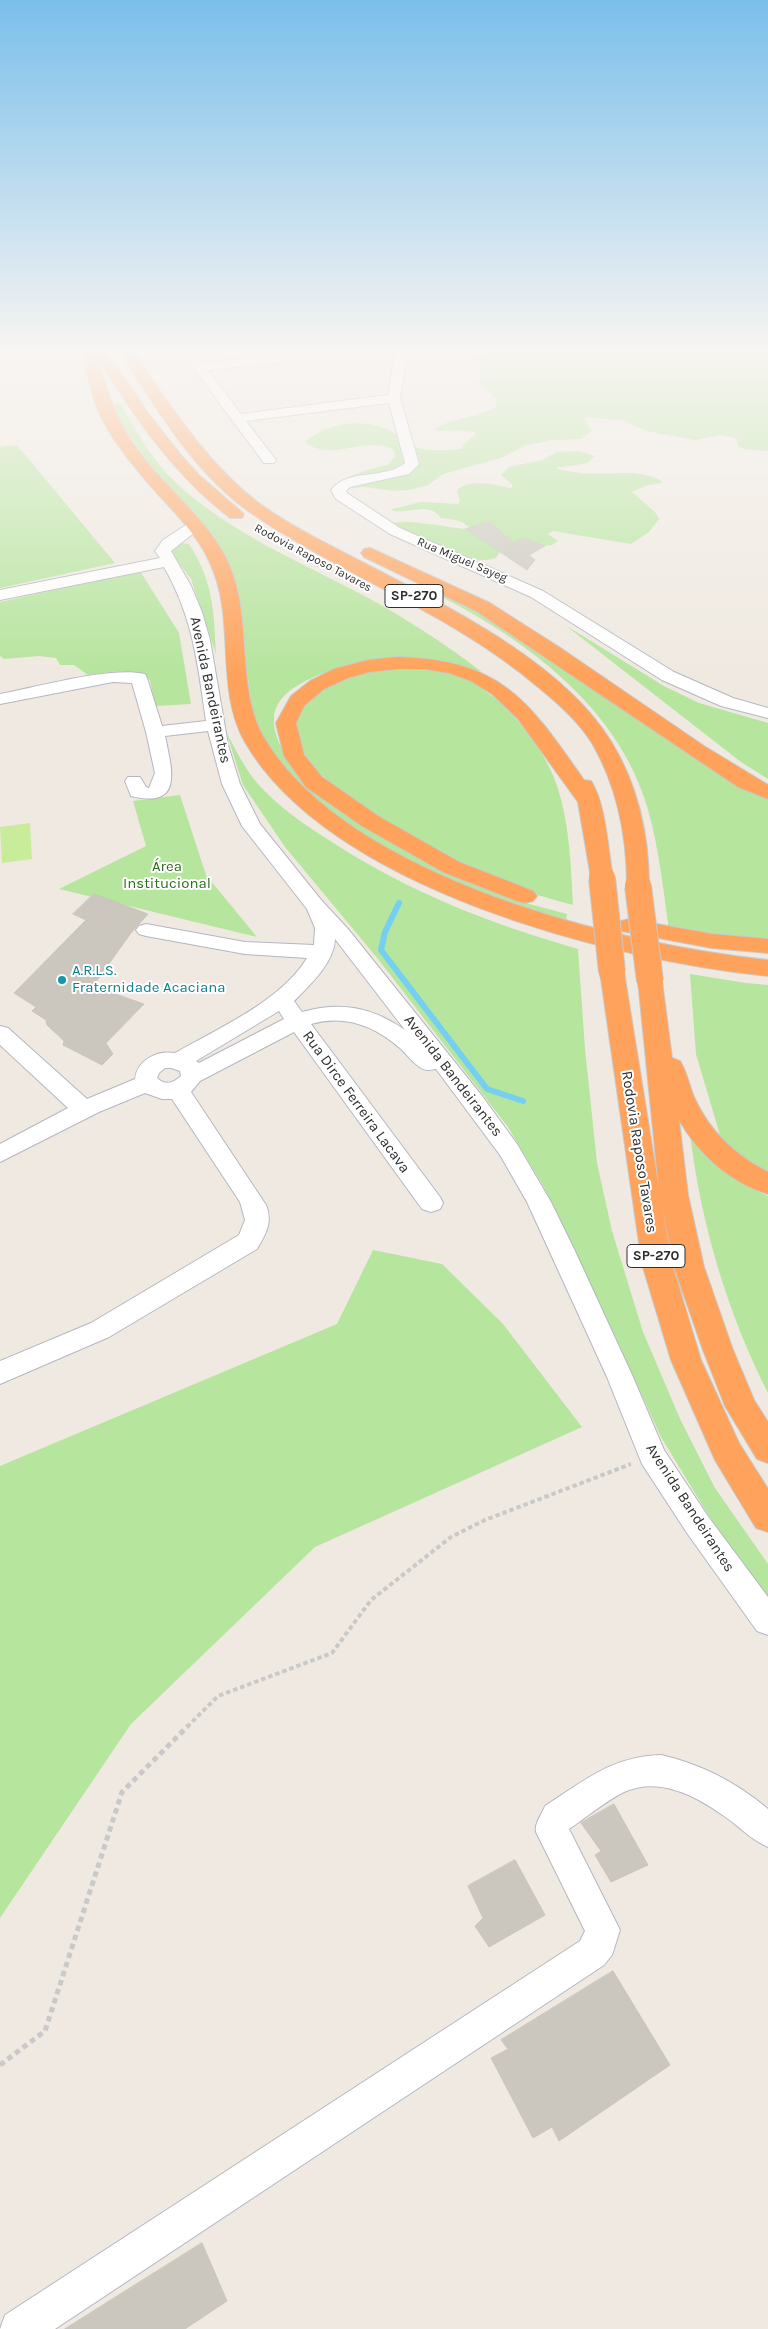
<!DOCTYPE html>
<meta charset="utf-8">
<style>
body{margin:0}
canvas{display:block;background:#efe9e1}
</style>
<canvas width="768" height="2329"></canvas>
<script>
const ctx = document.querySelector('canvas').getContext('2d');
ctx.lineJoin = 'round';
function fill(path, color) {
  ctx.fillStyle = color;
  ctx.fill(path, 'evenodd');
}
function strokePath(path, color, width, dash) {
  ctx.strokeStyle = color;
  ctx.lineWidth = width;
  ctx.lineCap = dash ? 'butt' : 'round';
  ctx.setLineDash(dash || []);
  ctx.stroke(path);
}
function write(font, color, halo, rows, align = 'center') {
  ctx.font = font + ' Karla,sans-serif';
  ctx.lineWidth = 4;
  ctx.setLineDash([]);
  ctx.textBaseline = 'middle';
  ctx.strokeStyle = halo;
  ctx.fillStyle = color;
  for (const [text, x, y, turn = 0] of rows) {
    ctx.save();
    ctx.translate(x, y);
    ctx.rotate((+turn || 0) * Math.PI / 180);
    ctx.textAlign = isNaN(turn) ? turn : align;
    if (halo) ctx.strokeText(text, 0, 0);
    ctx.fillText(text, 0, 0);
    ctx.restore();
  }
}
fill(new Path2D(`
 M 516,347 L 768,347 L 768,451 L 744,449 L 738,446 L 737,439 L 723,435 L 694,440 L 646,431 L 625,421 L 588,417 L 584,419 L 592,431 L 581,439 L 553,440 L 526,445 L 501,458 L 443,474 L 428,485 L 408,490 L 394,491 L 364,487 L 333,490 L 332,487 C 348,475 368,469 388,465 L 395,456 L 394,450 C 368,434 330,463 305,442 C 327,422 363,418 389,430 C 398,435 406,443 415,447 C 428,452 448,450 462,449 L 462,446 L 475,435 L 475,432 L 461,430 L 438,431 L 435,429 C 453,417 477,418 496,407 L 496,398 L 479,383 L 481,370 L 475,363 L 474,356 Z
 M 120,403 C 135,428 150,457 171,478 C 224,530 296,560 361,594 C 404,617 444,643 482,672 C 458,664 434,659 408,658 C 375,657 276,674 274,718 C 273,738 285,754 295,770 L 522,902 L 567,914 L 565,924 L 455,885 L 349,827 L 290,780 L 256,726 L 250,693 L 237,593 L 122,424 L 114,404 Z
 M 17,445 L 115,563 L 0,588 L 0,447 Z
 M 580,451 L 595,456 L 588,463 L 556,468 C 561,471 568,471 574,472 C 602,477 637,467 662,481 L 662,483 L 648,485 L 632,492 L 655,512 L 659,519 L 649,532 L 631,544 L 553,531 L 548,534 L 558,541 L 552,545 L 501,550 L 496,558 C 458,568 420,541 387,525 C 403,517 447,528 467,529 L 469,527 C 462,520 451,519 441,518 C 428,501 411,514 393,511 L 392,509 L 421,502 L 458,504 L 460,502 L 457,490 C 471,478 494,485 511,488 L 513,485 L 501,475 L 509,467 L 542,460 L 557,452 Z
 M 179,543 L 189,544 C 213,581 214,611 216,654 L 191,579 L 171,553 L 171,548 Z
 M 140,571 L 179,633 L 191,704 L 155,706 L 150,680 C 130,667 111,672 88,675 L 74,665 L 60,665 L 56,658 L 39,656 L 4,659 L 0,656 L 0,602 Z
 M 440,592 C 557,650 654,738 768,800 L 768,941 L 669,930 C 663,888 659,847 647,806 C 617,706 525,639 436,594 Z
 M 565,625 L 664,686 L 699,703 L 768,723 L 768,779 L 741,762 Z
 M 402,668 C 421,669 441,668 459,676 C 504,694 550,751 561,799 C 570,834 571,869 573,905 C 551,899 529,893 508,885 C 457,865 301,790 296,731 C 295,724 299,715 301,709 C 311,680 375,669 402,668 Z
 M 226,731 C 235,749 244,767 257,783 C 279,808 307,826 335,844 C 413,894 489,923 578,949 L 585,1049 L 597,1163 L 612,1231 L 643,1332 L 681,1421 L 715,1488 L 768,1564 L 768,1598 L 712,1521 L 661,1437 L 615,1336 L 545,1189 L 508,1127 L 378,959 L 285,847 L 243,785 Z
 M 180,795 L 206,875 L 257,937 L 59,889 L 146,846 L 133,801 Z
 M 690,974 L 746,983 L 768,985 L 768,1174 L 754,1168 L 722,1142 L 696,1054 Z
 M 690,1134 C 712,1161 736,1181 768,1196 L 768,1393 C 727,1312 701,1224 690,1134 Z
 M 373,1250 L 442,1264 L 503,1324 L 582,1427 L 315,1547 L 131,1724 L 0,1918 L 0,1466 L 337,1324 Z`), '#b6e59e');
fill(new Path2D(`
 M 30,823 L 32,859 L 2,863 L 0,827 Z`), '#c9ec9a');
strokePath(new Path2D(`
 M 399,903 L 385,932 L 381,950 L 487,1089 L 523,1101`), '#75cff0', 6);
const building = new Path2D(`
 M 489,522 L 514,543 L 522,538 L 545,546 L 529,555 L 535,560 L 527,570 L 466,529 Z
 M 94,894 L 148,914 L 131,933 L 93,986 L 144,1004 L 106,1043 L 113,1054 L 102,1065 L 63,1045 L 64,1041 L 47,1025 L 46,1020 L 32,1011 L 36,1007 L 14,993 L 86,920 L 73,914 Z
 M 614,1804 L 648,1865 L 611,1882 L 595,1855 L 601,1851 L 581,1823 Z
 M 515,1860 L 545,1915 L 489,1947 L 475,1926 L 483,1918 L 468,1886 Z
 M 613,1971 L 670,2065 L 559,2141 L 552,2127 L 533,2138 L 491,2058 L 508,2049 L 501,2040 Z
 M 202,2243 L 227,2301 L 185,2329 L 65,2329 Z`);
fill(building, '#cbc7bf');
strokePath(building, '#cbc5ba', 1);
const minor = new Path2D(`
 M 178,347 L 190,347 L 202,363 L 343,347 L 382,347 L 376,351 L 208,370 L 241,414 L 388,395 L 396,347 L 408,347 L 400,398 L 419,464 L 409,474 L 350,487 L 346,491 L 347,493 L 400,528 L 543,591 L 674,672 L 733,698 L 768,708 L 768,718 L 721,706 L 662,680 L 531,597 L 390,534 L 336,499 L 331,490 C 347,468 385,480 405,463 L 389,403 L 246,421 L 276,460 L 274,463 L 264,463 Z
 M 194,522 L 199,523 L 201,526 L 199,529 L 171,551 L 191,586 L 202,612 L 210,640 L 228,745 L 240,784 L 260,824 L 322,901 L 348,929 L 482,1096 L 517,1144 L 551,1202 L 574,1249 L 633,1377 L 664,1450 L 707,1515 L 768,1597 L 768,1635 L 757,1631 L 687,1533 L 642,1464 L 607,1377 L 527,1202 L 500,1155 L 436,1069 C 430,1070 426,1071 421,1068 C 413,1063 407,1055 401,1049 C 375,1026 345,1014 311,1024 L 440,1197 L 443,1203 L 440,1209 L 431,1212 L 422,1209 L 294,1032 L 200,1081 L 191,1092 L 266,1205 C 273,1222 266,1234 257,1249 L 109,1337 L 0,1384 L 0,1361 L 91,1323 L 239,1235 L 245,1220 L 240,1202 L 172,1099 L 162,1099 L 145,1093 L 99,1112 L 0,1162 L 0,1144 L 68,1108 L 0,1045 L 0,1026 L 8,1028 L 87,1099 L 135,1079 C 137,1060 157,1050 175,1053 C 219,1028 281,1001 307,958 L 245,954 L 146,936 L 139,934 L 136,930 L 139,926 L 146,924 L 245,942 L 314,945 L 315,928 L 307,909 L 242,826 L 222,784 L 208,731 L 165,736 C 172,770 184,809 131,796 L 125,781 L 128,777 L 140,777 L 146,787 L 149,788 L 155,773 L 146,732 L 132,683 L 113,682 L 0,704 L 0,694 C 38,687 110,666 145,674 L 147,678 L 162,726 L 206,721 C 198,665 193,617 164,567 L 0,600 L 0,590 L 160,558 L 155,551 L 163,540 L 189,523 ZM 335,939 L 405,1030 C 372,1007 341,1001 302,1012 L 294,1001 C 310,985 334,963 335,939 ZM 279,1011 L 284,1019 L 199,1063 L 196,1061 ZM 171,1068 L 180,1071 L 181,1076 C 173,1083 166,1086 157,1078 L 159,1073 L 165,1068 Z
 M 661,1755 C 701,1764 736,1782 768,1809 L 768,1847 C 751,1840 739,1826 724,1816 C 696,1796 659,1776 624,1792 C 604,1802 587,1817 569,1829 L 620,1930 L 612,1955 L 604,1965 L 55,2329 L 0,2329 L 5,2315 L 580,1941 L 585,1931 L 536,1832 C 534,1824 542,1814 545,1806 C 584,1781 612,1756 661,1755 Z`);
const highway = new Path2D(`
 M 80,347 L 104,347 L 148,413 L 181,455 L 199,475 L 244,514 L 242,518 L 230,518 C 173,474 136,419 98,359 C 111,406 121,432 153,469 C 179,499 211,526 228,562 C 254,618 234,690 266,741 C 349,877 618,945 768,960 L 768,976 C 611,960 329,888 245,742 C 214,687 237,617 209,561 C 194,528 165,504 142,476 C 124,454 104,429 95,402 C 88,384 86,365 80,347 Z
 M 116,347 L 130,347 C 169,403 205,462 260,504 C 294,528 333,547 370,566 C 450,608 564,663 612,743 C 638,786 649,837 649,886 L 646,891 L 638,893 L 630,891 L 627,886 C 627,837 617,786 592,743 C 579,722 558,703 538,687 C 452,613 344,577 251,513 C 192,472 155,405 116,347 Z
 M 370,548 L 490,603 L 559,647 L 704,746 L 768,785 L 768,799 L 738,787 L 476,611 L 364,557 L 361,553 L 364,549 Z
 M 397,657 C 502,660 528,700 584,780 L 591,781 C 606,804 608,850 613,878 L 610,883 L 602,885 L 594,883 L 591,878 L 578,802 L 518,719 L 492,694 L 471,681 L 449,673 L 425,669 L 397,669 L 369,672 L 348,678 L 324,689 L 304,706 L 296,723 L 304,755 L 322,777 L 378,816 L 459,862 L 533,891 L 537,896 L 533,901 L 525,903 L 517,901 L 443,872 L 362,826 L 306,787 L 284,756 L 276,723 L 291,696 L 310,681 L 334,669 L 368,660 Z
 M 629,919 L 712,934 L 768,939 L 768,953 L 712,948 L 621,931 L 617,926 L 621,921 Z
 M 612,964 L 621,967 L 624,972 L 659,1189 L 638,981 L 641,975 L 650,973 L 659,975 L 662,981 L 672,1058 L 680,1061 C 687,1072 689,1085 694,1097 C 709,1131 735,1155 768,1172 L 768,1194 C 729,1182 699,1154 679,1120 L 688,1195 L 704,1267 L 733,1350 L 754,1400 L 768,1422 L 768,1463 L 757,1459 L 725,1406 L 703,1350 L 674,1267 L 662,1205 L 672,1264 L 701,1360 L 739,1443 L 768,1489 L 768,1532 L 756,1528 L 715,1460 L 671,1360 L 642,1264 L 600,972 L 603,967 Z`);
strokePath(minor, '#b4b7c1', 2);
strokePath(highway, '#c9c9c9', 2);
strokePath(new Path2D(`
 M 187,1727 L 218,1696 L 332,1653 L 371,1600 L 451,1537 L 485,1520 L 631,1464`), '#c9c9c9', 4, [4.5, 3]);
strokePath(new Path2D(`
 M 0,2065 L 45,2031 L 122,1792 L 188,1726`), '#c9c9c9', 5, [5.5, 4]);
fill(minor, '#fff');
fill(highway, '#ffa35c');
const highwayBridge = new Path2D(`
 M 602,878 L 612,972
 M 638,886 L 650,981`);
strokePath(highwayBridge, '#c9c9c9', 28, []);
strokePath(highwayBridge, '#ffa35c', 26);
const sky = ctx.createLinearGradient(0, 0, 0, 673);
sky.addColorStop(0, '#7abfeb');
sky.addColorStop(0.52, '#f8f5f2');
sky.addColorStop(1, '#f8f5f200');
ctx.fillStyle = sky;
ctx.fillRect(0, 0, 768, 673);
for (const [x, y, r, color] of [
 [62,980,5,"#0f9aa8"]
]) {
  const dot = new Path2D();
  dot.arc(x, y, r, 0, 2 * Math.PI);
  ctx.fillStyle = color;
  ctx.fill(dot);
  strokePath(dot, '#fff', 2);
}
write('12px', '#2e2e2e', '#fff', [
 ["Rodovia Raposo Tavares",313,558,28],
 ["Rua Miguel Sayeg",462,560,23]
]);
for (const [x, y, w] of [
 [414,596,58],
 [656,1256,58]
]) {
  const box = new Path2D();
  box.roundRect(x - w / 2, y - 11.5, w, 23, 4);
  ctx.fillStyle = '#fff';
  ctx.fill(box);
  strokePath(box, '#2e2e2e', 1);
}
write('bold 14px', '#2e2e2e', null, [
 ["SP-270",414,596],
 ["SP-270",656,1256]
]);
write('15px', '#2e2e2e', '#fff', [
 ["Avenida Bandeirantes",210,690,78],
 ["Avenida Bandeirantes",453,1076,52],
 ["Rua Dirce Ferreira Lacava",356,1102,54],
 ["Rodovia Raposo Tavares",639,1152,81],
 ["Avenida Bandeirantes",690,1508,57]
]);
write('15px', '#2c6e1b', '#fff', [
 ["Área",167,867],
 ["Institucional",167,884]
]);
write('15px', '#0d838f', '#fff', [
 ["A.R.L.S.",72,971],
 ["Fraternidade Acaciana",72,988]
], 'left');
</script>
